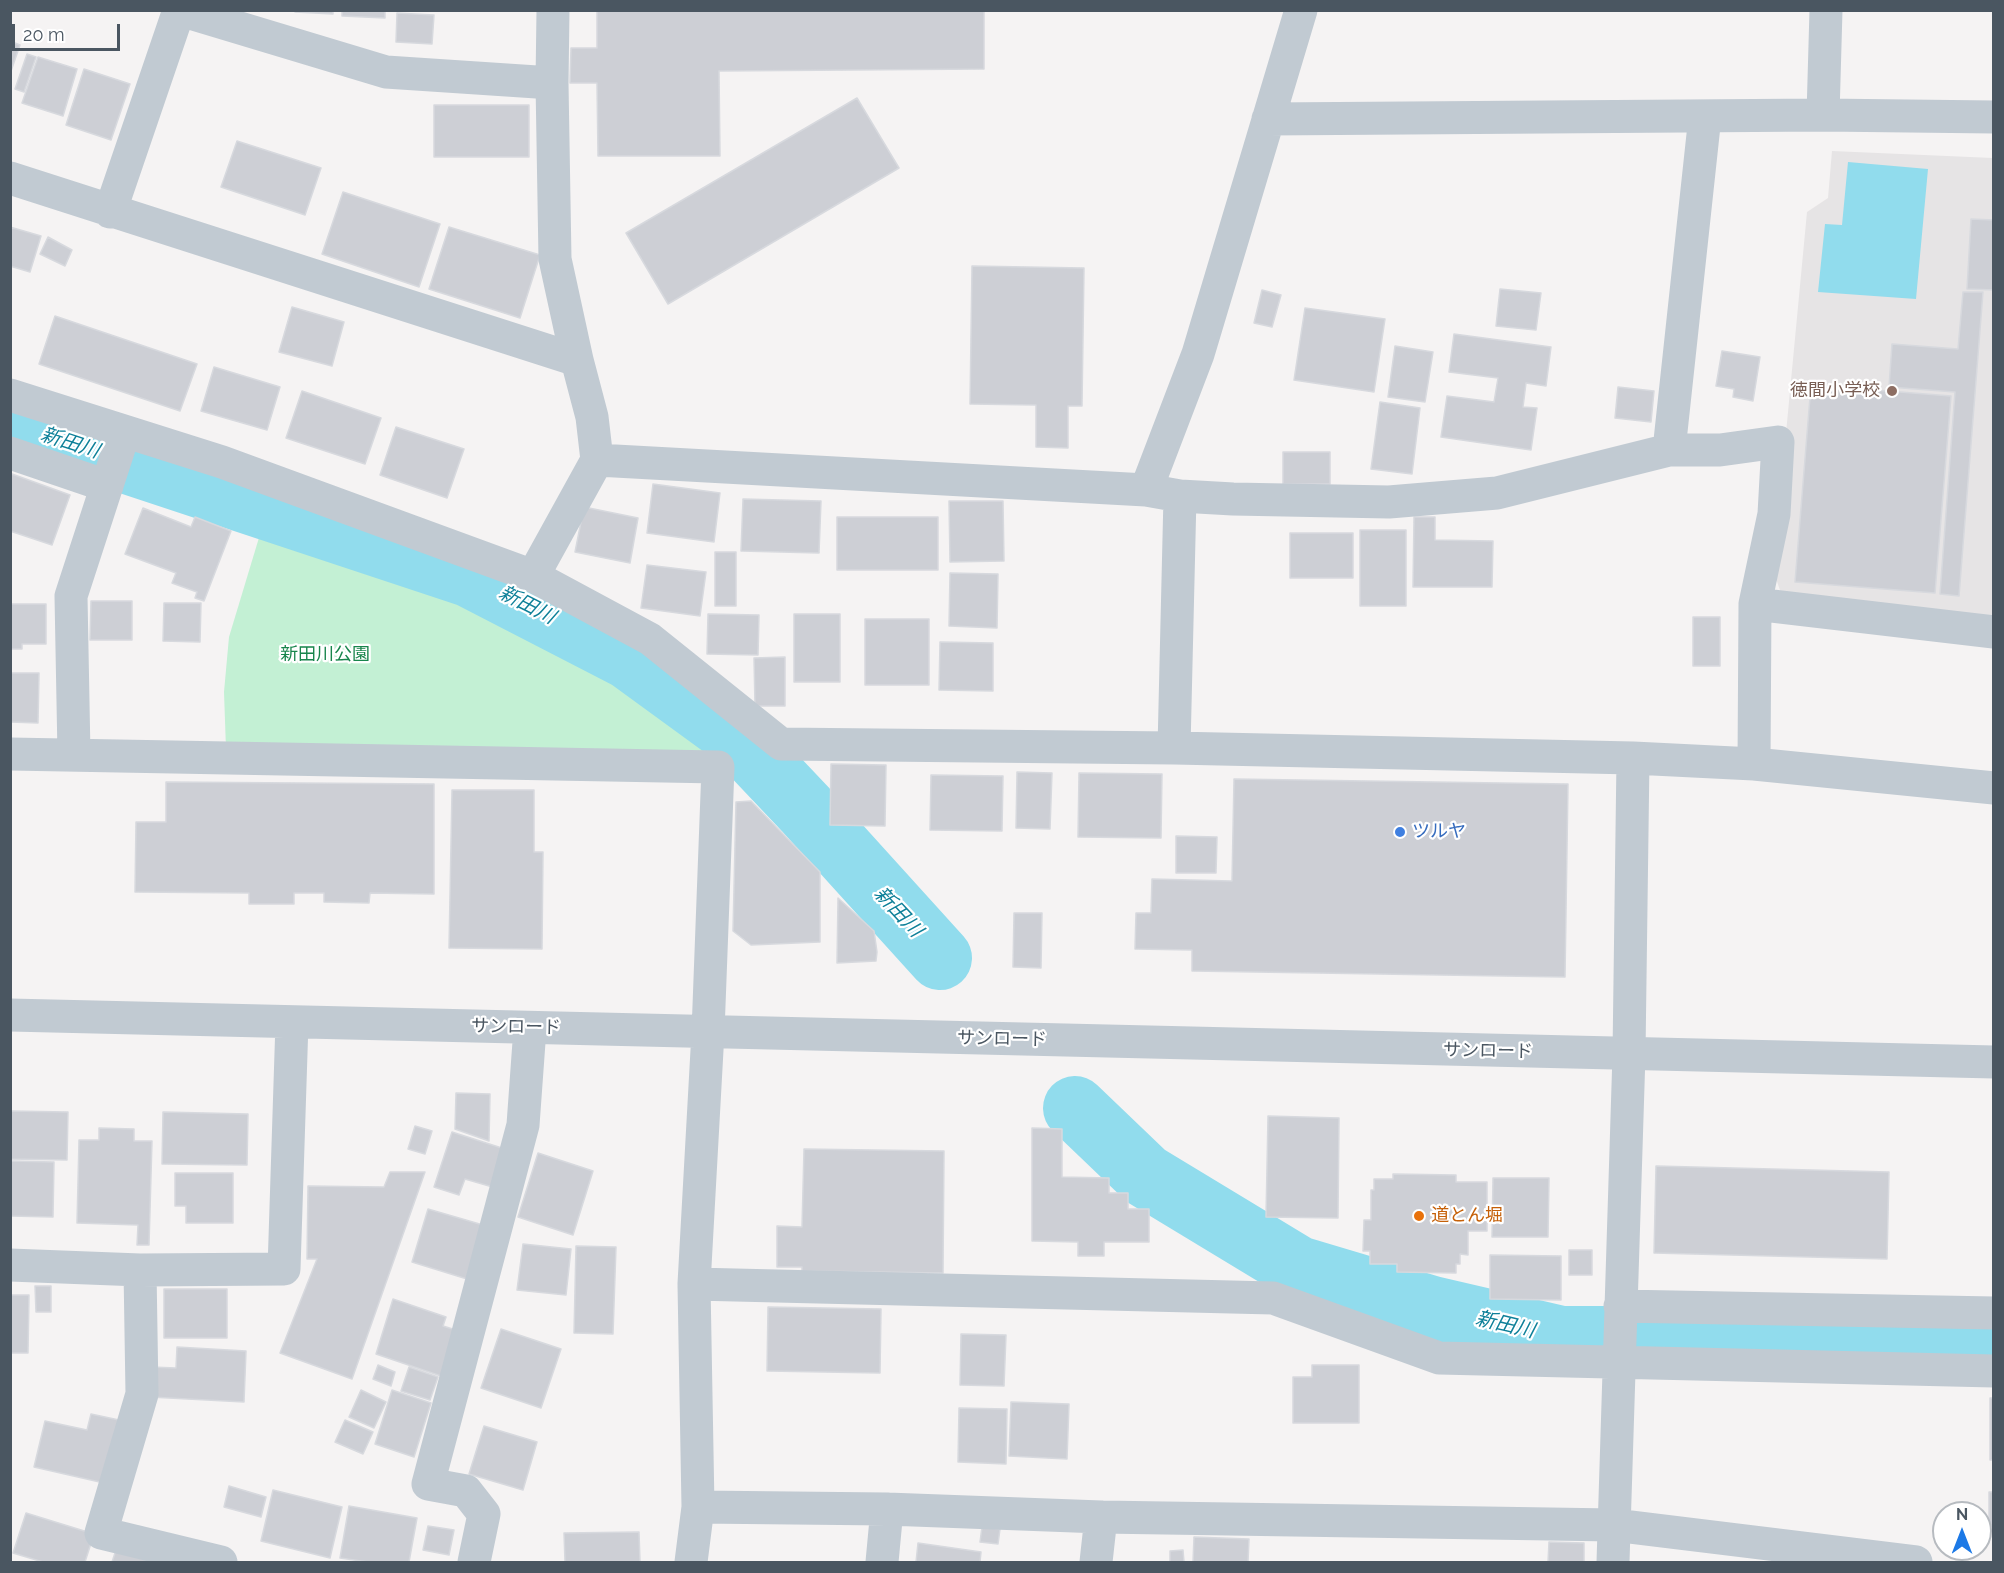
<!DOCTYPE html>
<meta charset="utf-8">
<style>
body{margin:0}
#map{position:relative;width:2004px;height:1573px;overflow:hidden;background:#f5f3f3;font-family:Raleway,sans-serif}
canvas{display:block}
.frame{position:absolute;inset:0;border:12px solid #4a5661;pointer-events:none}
.north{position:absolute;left:1932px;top:1501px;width:60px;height:60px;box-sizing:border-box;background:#fff;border:2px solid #b7bbc0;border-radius:50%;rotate:0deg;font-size:16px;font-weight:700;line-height:24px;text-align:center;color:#4a5661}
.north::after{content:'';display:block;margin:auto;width:21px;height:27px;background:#1c79e6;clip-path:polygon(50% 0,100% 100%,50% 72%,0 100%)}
.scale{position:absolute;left:12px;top:24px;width:108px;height:27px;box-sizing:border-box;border:3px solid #4a5661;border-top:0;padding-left:8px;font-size:18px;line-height:21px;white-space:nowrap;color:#4a5661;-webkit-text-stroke:4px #fff;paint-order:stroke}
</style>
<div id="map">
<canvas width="2004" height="1573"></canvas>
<div class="frame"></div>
<div class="north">N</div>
<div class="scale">20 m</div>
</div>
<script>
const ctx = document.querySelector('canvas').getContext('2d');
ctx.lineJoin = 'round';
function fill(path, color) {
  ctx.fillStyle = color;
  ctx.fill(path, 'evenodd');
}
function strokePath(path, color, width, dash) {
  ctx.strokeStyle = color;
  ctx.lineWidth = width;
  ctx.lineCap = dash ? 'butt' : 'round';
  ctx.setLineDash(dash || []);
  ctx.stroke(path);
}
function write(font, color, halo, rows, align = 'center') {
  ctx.font = font + ' Raleway,"Noto Sans JP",sans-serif';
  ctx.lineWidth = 4.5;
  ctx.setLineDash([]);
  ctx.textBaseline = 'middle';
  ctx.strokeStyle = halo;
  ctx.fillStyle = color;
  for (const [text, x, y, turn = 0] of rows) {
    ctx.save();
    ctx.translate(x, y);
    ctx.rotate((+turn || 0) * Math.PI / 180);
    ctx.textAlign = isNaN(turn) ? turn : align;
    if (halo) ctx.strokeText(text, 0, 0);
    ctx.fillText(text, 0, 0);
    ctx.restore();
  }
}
fill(new Path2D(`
 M 1832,151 L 1993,158 L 1993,624 L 1782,596 L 1773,570 L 1807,212 L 1828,198 Z`), '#e6e4e5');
fill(new Path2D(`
 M 261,531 L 440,592 L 595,664 L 730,761 L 226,749 L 224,692 L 229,637 Z`), '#c3f0d4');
fill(new Path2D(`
 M 1848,162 L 1928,169 L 1916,299 L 1818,292 L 1825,224 L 1842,225 Z`), '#91dced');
strokePath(new Path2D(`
 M 10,423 L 469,575 L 628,657 L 735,735 L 806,810 L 940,958
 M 1075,1108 L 1146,1176 L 1298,1268 L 1432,1308 L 1561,1338 L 1618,1338 L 1994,1353`), '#91dced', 64);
const building = new Path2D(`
 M 296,10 L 333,10 L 333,14 L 295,12 Z
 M 342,10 L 385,10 L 385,18 L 342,16 Z
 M 597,10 L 984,10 L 984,69 L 719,71 L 720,156 L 598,156 L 597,83 L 570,83 L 571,48 L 597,48 Z
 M 397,13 L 434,15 L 432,44 L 396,42 Z
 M 10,41 L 20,45 L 10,74 Z
 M 27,54 L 36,57 L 24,92 L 15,89 Z
 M 38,57 L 77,69 L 63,116 L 22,103 Z
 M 84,69 L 130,84 L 111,140 L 66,125 Z
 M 857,98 L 899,168 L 668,304 L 626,233 Z
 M 434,105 L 529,105 L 529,157 L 434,157 Z
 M 237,141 L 321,168 L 305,215 L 221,187 Z
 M 343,192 L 440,224 L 419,287 L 322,254 Z
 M 1971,219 L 1994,220 L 1994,290 L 1967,289 Z
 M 10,227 L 41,236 L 30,272 L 10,266 Z
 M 449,227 L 540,255 L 520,318 L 429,289 Z
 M 48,237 L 72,250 L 65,266 L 40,254 Z
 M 972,266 L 1084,268 L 1082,406 L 1068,406 L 1068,448 L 1036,447 L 1036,405 L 970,404 Z
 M 1500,289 L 1541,293 L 1536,330 L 1496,326 Z
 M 1262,290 L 1281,295 L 1272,327 L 1254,323 Z
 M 1963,292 L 1983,292 L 1959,596 L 1940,594 L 1955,392 L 1889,387 L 1892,344 L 1958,349 Z
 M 292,307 L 344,322 L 332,366 L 279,352 Z
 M 1305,308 L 1385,319 L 1374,392 L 1294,380 Z
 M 55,316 L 197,364 L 180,411 L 39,364 Z
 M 1454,334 L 1551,347 L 1546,386 L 1526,383 L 1523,407 L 1537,408 L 1531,450 L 1441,437 L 1447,396 L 1494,402 L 1498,378 L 1449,372 Z
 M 1395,346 L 1433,352 L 1425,402 L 1388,397 Z
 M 1722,351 L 1760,357 L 1753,401 L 1733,397 L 1734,389 L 1716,386 Z
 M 214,367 L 280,387 L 267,430 L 201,411 Z
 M 1811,385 L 1951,396 L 1935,593 L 1795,582 Z
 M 1618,387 L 1654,391 L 1651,422 L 1615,418 Z
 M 302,391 L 381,418 L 365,464 L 286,438 Z
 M 1380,402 L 1420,408 L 1412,474 L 1371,469 Z
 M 396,427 L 464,449 L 447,498 L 380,475 Z
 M 1283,452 L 1330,452 L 1330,484 L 1283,484 Z
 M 12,474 L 70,495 L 52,545 L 10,531 L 10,479 Z
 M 653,484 L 720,493 L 714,542 L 647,533 Z
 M 743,499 L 821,501 L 819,553 L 741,551 Z
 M 949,501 L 1003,501 L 1004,561 L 950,562 Z
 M 584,507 L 638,518 L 630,563 L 575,552 Z
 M 143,508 L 191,527 L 195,517 L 231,531 L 204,601 L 195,598 L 197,592 L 172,583 L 176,573 L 125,554 Z
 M 837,517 L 938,517 L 938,570 L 837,570 Z
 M 1414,517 L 1435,517 L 1435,540 L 1493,541 L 1492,587 L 1413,587 Z
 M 1360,530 L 1406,530 L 1406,606 L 1360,606 Z
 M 1290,533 L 1353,533 L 1353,578 L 1290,578 Z
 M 715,552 L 736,552 L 736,606 L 715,606 Z
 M 647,565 L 706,572 L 700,616 L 641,608 Z
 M 950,573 L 998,574 L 997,628 L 949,626 Z
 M 91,601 L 132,601 L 132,640 L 90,640 Z
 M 164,603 L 201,603 L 200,642 L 163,641 Z
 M 10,604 L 46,604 L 46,644 L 22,644 L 22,649 L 10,649 Z
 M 708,614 L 759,615 L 758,655 L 707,654 Z
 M 794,614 L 840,614 L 840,682 L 794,682 Z
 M 1693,617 L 1720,617 L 1720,666 L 1693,666 Z
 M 865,619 L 929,619 L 929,685 L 865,685 Z
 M 940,642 L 993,643 L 993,691 L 939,690 Z
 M 785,657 L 785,706 L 755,706 L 754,658 Z
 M 10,673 L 39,673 L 38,723 L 10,722 Z
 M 831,764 L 886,765 L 885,826 L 830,825 Z
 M 1017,772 L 1052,773 L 1050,829 L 1016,828 Z
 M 1079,773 L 1162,774 L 1161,838 L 1078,837 Z
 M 931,775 L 1003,776 L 1002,831 L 930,830 Z
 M 1234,779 L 1568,784 L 1565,977 L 1192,971 L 1192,950 L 1135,949 L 1136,913 L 1151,913 L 1152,879 L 1232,881 Z
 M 166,782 L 434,784 L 434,894 L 370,893 L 369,903 L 324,902 L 324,893 L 294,893 L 294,904 L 249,904 L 249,893 L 135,892 L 136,822 L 166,822 Z
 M 452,790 L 534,790 L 534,852 L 543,852 L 542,949 L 449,948 Z
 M 751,801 L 820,872 L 820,942 L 751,945 L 733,931 L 736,802 Z
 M 1176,836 L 1217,837 L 1216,873 L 1176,873 Z
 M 838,898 L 874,931 L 877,952 L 876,961 L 837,963 Z
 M 1014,913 L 1042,913 L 1041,968 L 1013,967 Z
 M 456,1093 L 490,1094 L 489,1141 L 455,1129 Z
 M 10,1111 L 68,1112 L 67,1160 L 10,1159 Z
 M 163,1112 L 248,1114 L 247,1165 L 162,1164 Z
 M 1268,1116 L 1339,1118 L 1338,1218 L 1266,1217 Z
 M 415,1126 L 432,1131 L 425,1154 L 408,1149 Z
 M 99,1128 L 134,1129 L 134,1141 L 152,1141 L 149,1245 L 137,1245 L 138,1225 L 77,1223 L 79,1140 L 99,1140 Z
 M 1032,1128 L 1062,1129 L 1062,1177 L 1109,1178 L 1109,1193 L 1128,1193 L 1128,1209 L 1149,1209 L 1149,1242 L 1104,1242 L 1104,1256 L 1078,1256 L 1078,1242 L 1032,1241 Z
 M 452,1132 L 508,1150 L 496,1188 L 465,1179 L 459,1195 L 434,1187 Z
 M 804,1149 L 944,1151 L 943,1273 L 802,1271 L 802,1267 L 777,1267 L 777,1226 L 802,1227 Z
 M 538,1153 L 593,1171 L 573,1235 L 518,1217 Z
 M 10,1161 L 54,1162 L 53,1217 L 10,1216 Z
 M 1656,1166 L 1889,1172 L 1887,1259 L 1654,1253 Z
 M 390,1172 L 425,1172 L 352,1379 L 280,1353 L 317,1259 L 307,1259 L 308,1186 L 384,1187 Z
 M 175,1173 L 233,1173 L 233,1223 L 186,1223 L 186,1206 L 175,1206 Z
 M 1393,1174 L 1456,1175 L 1456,1182 L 1487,1182 L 1487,1231 L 1468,1231 L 1468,1255 L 1460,1254 L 1460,1264 L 1456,1264 L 1456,1273 L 1397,1272 L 1397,1264 L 1370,1264 L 1370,1251 L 1363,1251 L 1364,1220 L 1371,1220 L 1371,1190 L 1374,1190 L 1374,1179 L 1393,1179 Z
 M 1493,1178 L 1549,1178 L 1548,1237 L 1492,1237 Z
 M 428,1209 L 483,1225 L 467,1279 L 412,1262 Z
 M 523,1244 L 571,1249 L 566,1295 L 517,1290 Z
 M 576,1246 L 616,1247 L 613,1334 L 574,1333 Z
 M 1569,1250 L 1592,1250 L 1592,1275 L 1569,1275 Z
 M 1490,1255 L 1561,1256 L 1561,1300 L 1490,1299 Z
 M 35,1286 L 51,1286 L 51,1312 L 36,1312 Z
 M 164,1289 L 227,1289 L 227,1338 L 164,1338 Z
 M 10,1295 L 29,1295 L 28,1353 L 10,1353 Z
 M 393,1299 L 446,1317 L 443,1326 L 456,1330 L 441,1376 L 376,1354 Z
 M 768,1307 L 881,1309 L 880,1373 L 767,1371 Z
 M 501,1329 L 561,1349 L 541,1408 L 481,1388 Z
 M 961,1334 L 1006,1335 L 1004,1386 L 960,1385 Z
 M 177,1347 L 246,1351 L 244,1402 L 150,1397 L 151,1367 L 176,1368 Z
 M 378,1365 L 395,1372 L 391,1386 L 373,1379 Z
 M 1312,1365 L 1359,1365 L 1359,1423 L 1293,1423 L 1293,1377 L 1312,1377 Z
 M 409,1367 L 438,1377 L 430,1400 L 401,1391 Z
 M 361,1390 L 386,1402 L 374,1428 L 349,1417 Z
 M 392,1390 L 431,1403 L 414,1457 L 375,1444 Z
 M 1990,1398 L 1994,1398 L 1994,1460 L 1990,1460 Z
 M 1011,1402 L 1069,1404 L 1067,1459 L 1009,1456 Z
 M 959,1408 L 1007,1409 L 1006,1464 L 958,1462 Z
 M 91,1414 L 119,1420 L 104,1483 L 34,1467 L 45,1421 L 87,1430 Z
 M 345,1420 L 373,1432 L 363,1454 L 335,1442 Z
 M 484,1426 L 537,1442 L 523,1490 L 469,1474 Z
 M 229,1486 L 266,1497 L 261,1517 L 224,1507 Z
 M 273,1490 L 342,1507 L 330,1558 L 261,1541 Z
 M 1989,1492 L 1994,1492 L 1994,1526 L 1989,1526 Z
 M 349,1506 L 417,1518 L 409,1562 L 368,1562 L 340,1558 Z
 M 26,1513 L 94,1534 L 85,1562 L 43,1562 L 13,1553 Z
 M 428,1526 L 454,1530 L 449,1555 L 423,1550 Z
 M 982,1527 L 1000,1529 L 998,1544 L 980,1542 Z
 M 639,1532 L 640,1562 L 565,1562 L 564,1533 Z
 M 1194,1537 L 1249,1539 L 1248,1562 L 1193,1562 Z
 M 1549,1542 L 1584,1543 L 1584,1562 L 1548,1562 Z
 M 918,1543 L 981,1552 L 980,1562 L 916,1562 Z
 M 116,1550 L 158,1562 L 112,1562 Z
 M 1183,1550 L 1184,1562 L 1170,1562 L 1170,1551 Z`);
fill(building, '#cdcfd5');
strokePath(building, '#d7d9de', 1.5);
strokePath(new Path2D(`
 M 180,10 L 386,72 L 552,83
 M 1826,10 L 1823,115 L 1994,117
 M 1268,119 L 1823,115
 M 10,178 L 577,360
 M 110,212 L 179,10
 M 10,395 L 222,462 L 533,576 L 650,639 L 781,744 L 1174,748 L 1633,758 L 1754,764 L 1994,788
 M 1669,450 L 1705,116
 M 10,453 L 107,486
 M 597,460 L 1146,490 L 1180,496 L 1233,499 L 1389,502 L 1497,493 L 1669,450 L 1720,450 L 1778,442 L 1774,514 L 1755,604 L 1754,764
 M 1146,490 L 1198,354 L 1301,10
 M 533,576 L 597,460 L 592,417 L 577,360 L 555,259 L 552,83 L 553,10
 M 1755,604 L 1994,632
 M 1174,748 L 1180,496
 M 10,754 L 718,767 L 708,1032 L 694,1284 L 698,1507 L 691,1562
 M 74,755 L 71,596 L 124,433
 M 10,1015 L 1994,1062
 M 10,1265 L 140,1270 L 284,1269 L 292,1022
 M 140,1270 L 142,1394 L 101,1533 L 221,1562
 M 694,1284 L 1273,1298 L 1439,1358 L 1994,1371
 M 1620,1306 L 1994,1313
 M 698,1507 L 887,1509 L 1101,1517 L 1614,1525 L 1916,1562
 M 474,1562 L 484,1514 L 466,1491 L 428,1484 L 523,1125 L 530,1028
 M 882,1562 L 887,1509
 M 1096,1562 L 1101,1517
 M 1613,1562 L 1629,1054 L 1633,758`), '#c1cad2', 33);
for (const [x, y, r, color] of [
 [1892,391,6,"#8d6e63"],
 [1400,832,6,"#3f7fe0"],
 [1419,1216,6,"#e8710a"]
]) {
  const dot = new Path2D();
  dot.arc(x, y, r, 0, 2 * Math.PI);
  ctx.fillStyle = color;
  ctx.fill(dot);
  strokePath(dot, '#fff', 2);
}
write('18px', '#785e54', '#fff', [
 ["徳間小学校",1880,391]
], 'right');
write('18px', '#18854c', '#fff', [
 ["新田川公園",325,655]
]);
write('18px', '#366cbe', '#fff', [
 ["ツルヤ",1412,832]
], 'left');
write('18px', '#4a5661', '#fff', [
 ["サンロード",516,1027,1],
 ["サンロード",1002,1039,1],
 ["サンロード",1488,1051,1]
]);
write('18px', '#c56008', '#fff', [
 ["道とん堀",1431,1216]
], 'left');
write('italic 20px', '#0e8099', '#fff', [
 ["新田川",70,443,18],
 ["新田川",527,605,27],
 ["新田川",898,912,47],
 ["新田川",1505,1325,13]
]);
</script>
